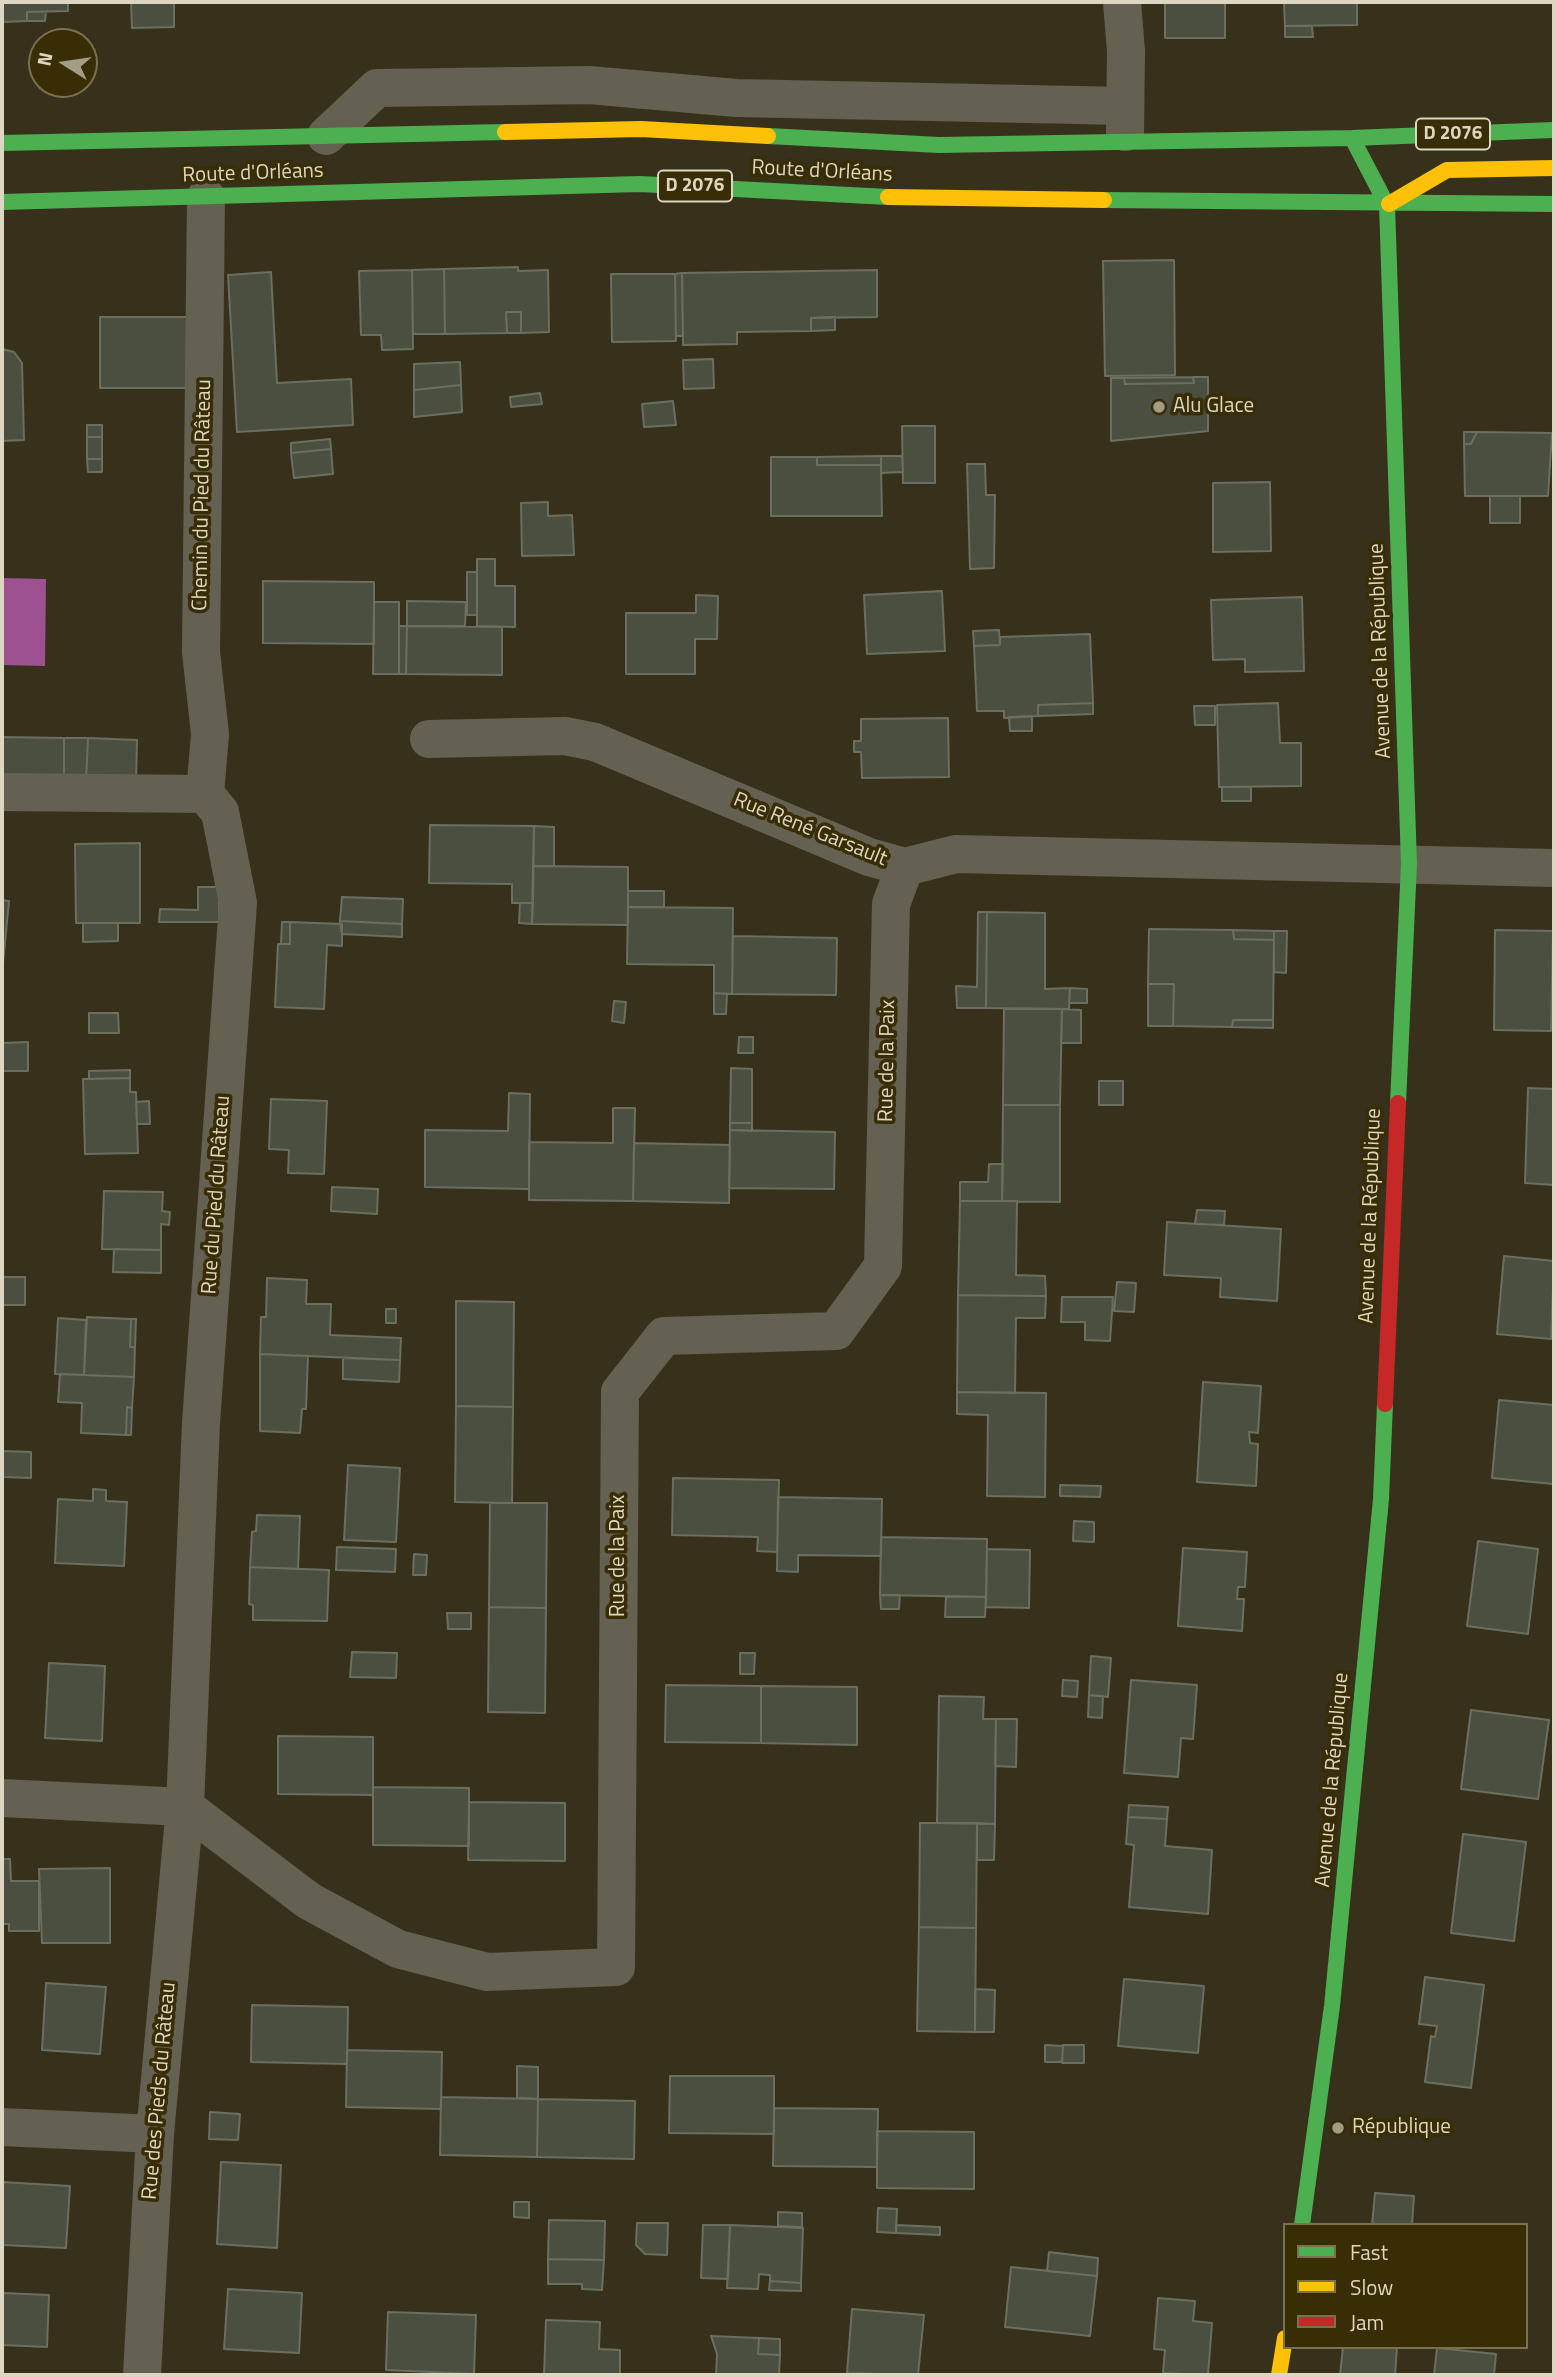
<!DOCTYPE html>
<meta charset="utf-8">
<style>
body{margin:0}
#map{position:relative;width:1556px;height:2377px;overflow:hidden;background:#37311b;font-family:"Titillium Web",sans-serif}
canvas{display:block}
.frame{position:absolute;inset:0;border:4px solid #ddd6c1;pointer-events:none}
.legend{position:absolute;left:1283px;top:2223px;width:245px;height:126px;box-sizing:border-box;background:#382d04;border:2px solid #7a7150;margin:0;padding:9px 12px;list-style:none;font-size:21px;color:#ddd6c1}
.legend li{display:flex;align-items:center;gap:14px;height:35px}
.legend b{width:35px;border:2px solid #7a7150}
.north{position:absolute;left:28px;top:28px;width:70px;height:70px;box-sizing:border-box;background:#382d04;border:2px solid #7a7150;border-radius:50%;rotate:282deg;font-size:19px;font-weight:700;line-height:28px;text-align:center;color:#ddd6c1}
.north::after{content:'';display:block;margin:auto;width:24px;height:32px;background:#a39c87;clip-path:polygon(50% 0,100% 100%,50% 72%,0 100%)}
</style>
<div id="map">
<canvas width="1556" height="2377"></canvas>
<div class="frame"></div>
<ul class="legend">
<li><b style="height:9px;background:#4caf50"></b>Fast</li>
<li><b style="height:9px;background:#ffc107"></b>Slow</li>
<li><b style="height:9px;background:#c62828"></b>Jam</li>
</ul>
<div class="north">N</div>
</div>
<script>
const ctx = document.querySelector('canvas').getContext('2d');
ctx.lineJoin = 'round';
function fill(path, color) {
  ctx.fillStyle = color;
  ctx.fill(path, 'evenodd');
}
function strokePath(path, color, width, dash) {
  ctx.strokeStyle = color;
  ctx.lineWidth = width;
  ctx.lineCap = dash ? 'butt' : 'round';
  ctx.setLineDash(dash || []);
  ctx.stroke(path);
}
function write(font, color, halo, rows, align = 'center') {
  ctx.font = font + ' "Titillium Web",sans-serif';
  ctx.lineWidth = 7;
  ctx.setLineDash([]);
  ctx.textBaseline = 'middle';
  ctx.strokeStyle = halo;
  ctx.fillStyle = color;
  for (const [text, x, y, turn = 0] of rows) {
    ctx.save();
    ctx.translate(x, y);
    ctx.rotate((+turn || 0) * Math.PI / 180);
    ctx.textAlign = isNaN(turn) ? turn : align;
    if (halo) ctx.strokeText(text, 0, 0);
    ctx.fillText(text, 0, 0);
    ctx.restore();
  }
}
fill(new Path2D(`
 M 2,578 L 46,579 L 45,666 L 2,665 Z`), '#9e5190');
const building = new Path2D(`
 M 2,2 L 68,2 L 68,11 L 27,12 L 27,21 L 2,22 Z
 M 131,2 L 174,2 L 174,27 L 132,28 Z
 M 1165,2 L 1225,2 L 1225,38 L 1165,38 Z
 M 1284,2 L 1357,2 L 1357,25 L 1285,26 Z
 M 27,12 L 46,12 L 45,21 L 27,21 Z
 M 1285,26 L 1312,26 L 1313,37 L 1285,37 Z
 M 1174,260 L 1175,375 L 1105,376 L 1103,261 Z
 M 518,267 L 518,271 L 548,270 L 549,332 L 521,333 L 521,312 L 506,312 L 507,333 L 445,334 L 444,269 Z
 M 444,269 L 445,334 L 413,334 L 412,270 Z
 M 412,270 L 413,349 L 382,350 L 381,335 L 361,335 L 359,271 Z
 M 877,270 L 877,317 L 811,318 L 811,331 L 737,332 L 737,344 L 683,345 L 682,273 Z
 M 271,272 L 277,383 L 351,379 L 353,425 L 237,432 L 228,275 Z
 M 682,273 L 683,336 L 676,336 L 675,274 Z
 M 611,274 L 675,274 L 676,341 L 612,342 Z
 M 506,312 L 521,312 L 521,333 L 507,333 Z
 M 100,317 L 190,317 L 190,388 L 100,388 Z
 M 835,317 L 835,330 L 811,331 L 811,318 Z
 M 2,349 L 14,352 L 22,363 L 24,440 L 2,441 Z
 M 713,359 L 714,388 L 684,389 L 683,360 Z
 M 460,362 L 461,385 L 414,390 L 414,364 Z
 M 1193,377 L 1208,377 L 1208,431 L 1111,441 L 1111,378 L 1124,378 L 1125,384 L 1194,383 Z
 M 1193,377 L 1194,383 L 1125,384 L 1124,378 Z
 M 461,385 L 462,412 L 414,417 L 414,390 Z
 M 540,393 L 542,404 L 511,407 L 510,397 Z
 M 673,401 L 676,425 L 644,427 L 642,404 Z
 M 87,425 L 102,425 L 102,437 L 87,437 Z
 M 902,426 L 935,426 L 935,483 L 903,483 Z
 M 1464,432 L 1477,432 L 1471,444 L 1464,444 Z
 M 1477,432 L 1552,433 L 1548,496 L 1465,496 L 1464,444 L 1471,444 Z
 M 87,437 L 102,437 L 102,459 L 87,459 Z
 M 330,439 L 331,449 L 291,453 L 291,443 Z
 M 331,449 L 333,474 L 294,478 L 291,453 Z
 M 881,456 L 881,465 L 817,465 L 817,457 Z
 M 881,456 L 902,456 L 903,472 L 881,473 Z
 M 771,457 L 817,457 L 817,465 L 881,465 L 882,516 L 771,516 Z
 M 87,459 L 102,459 L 102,472 L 88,472 Z
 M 967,464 L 985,464 L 986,495 L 995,495 L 994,568 L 970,569 Z
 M 1270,482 L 1271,551 L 1213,552 L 1213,483 Z
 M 1490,496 L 1520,496 L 1520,523 L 1490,523 Z
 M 548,502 L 548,516 L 572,515 L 574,555 L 522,556 L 521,503 Z
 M 477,559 L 495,559 L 495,586 L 515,586 L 515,627 L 477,626 Z
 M 467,572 L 477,572 L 477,615 L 467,615 Z
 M 263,581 L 374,582 L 374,644 L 263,643 Z
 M 942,591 L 945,651 L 867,654 L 864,595 Z
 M 696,595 L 718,596 L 717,639 L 695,639 L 695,674 L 626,674 L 626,613 L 696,613 Z
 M 1302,597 L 1304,671 L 1245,672 L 1245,659 L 1213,660 L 1211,600 Z
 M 407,601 L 466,602 L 465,626 L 407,626 Z
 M 374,602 L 399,602 L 399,674 L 373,674 Z
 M 399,626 L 407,626 L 406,674 L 399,674 Z
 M 407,626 L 502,627 L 502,675 L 406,674 Z
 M 999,630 L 1000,645 L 974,646 L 973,631 Z
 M 1090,634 L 1093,703 L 1038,705 L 1038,716 L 1004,718 L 1004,711 L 977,711 L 974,646 L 1000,645 L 1000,637 Z
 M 1093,703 L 1093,714 L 1038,716 L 1038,705 Z
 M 1278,703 L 1280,743 L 1301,743 L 1301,786 L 1219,787 L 1217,705 Z
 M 1194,706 L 1215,706 L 1215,725 L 1195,725 Z
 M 1032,716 L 1032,731 L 1010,731 L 1009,717 Z
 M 948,718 L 949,777 L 862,778 L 861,752 L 854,752 L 854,741 L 861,741 L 861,719 Z
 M 2,737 L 64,738 L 64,781 L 2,780 Z
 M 64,738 L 88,738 L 86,782 L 64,781 Z
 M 88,738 L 137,740 L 136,782 L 86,782 Z
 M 1222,787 L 1251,787 L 1251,801 L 1222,801 Z
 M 430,825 L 534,826 L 533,903 L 512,903 L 512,884 L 429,883 Z
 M 534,826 L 554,827 L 554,866 L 533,866 Z
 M 140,843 L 140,923 L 76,923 L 75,844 Z
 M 533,866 L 628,867 L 628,925 L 532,924 Z
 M 198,887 L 219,887 L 219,922 L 159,922 L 160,909 L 198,910 Z
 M 628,891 L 664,891 L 664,907 L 628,907 Z
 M 342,897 L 403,899 L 402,924 L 340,921 Z
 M 2,900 L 9,901 L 3,963 L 2,963 Z
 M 520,903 L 533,903 L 532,924 L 519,923 Z
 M 628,907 L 733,908 L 732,994 L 714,993 L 714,965 L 627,964 Z
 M 978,912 L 987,912 L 986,1008 L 957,1008 L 956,986 L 977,987 Z
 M 987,912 L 1045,913 L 1045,989 L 1070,988 L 1069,1009 L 986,1008 Z
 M 340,921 L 402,924 L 402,937 L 342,934 Z
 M 282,922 L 290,922 L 290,944 L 281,944 Z
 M 290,922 L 342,924 L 342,946 L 327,945 L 324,1009 L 275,1007 L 278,944 L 290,944 Z
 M 83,923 L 118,923 L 118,941 L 83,942 Z
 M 1149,929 L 1233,930 L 1234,939 L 1274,940 L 1273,1020 L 1233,1020 L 1232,1027 L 1173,1026 L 1174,984 L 1148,984 Z
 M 1233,930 L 1274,931 L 1274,940 L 1234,939 Z
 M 1495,930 L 1553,931 L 1551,1031 L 1494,1030 Z
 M 1274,931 L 1287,931 L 1286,973 L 1274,972 Z
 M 733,936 L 837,938 L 836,995 L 732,994 Z
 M 1148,984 L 1174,984 L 1173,1026 L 1148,1026 Z
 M 1070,988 L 1087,989 L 1087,1003 L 1069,1003 Z
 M 714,993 L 727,994 L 726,1014 L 714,1014 Z
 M 614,1001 L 626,1002 L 624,1023 L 612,1021 Z
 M 1004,1009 L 1062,1009 L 1060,1105 L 1003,1105 Z
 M 1062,1009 L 1081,1010 L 1081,1043 L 1061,1043 Z
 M 89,1013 L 118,1013 L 119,1033 L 89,1033 Z
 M 1233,1020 L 1273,1020 L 1273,1028 L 1232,1027 Z
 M 739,1037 L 753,1037 L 753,1053 L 738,1053 Z
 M 28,1042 L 28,1071 L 2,1071 L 2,1043 Z
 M 731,1068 L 752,1069 L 752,1123 L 730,1123 Z
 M 130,1070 L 130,1078 L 89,1079 L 89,1071 Z
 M 130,1078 L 130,1092 L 136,1092 L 138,1153 L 85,1154 L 83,1079 Z
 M 1099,1081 L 1123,1081 L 1123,1105 L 1099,1105 Z
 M 1528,1088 L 1554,1089 L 1554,1185 L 1525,1183 Z
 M 509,1093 L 530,1094 L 529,1189 L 425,1187 L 425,1130 L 508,1131 Z
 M 271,1099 L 327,1101 L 324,1174 L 288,1173 L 289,1150 L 269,1149 Z
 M 149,1101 L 150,1124 L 137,1124 L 136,1102 Z
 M 1003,1105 L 1060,1105 L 1060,1202 L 1002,1201 Z
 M 613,1108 L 635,1108 L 633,1201 L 529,1200 L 529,1142 L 613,1143 Z
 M 730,1123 L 752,1123 L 752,1131 L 730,1130 Z
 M 730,1130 L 835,1132 L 834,1189 L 729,1188 Z
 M 634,1143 L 730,1145 L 729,1203 L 633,1201 Z
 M 989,1164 L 1003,1164 L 1002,1201 L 960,1201 L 960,1182 L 988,1182 Z
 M 332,1187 L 378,1189 L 377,1214 L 331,1211 Z
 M 104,1191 L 163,1192 L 162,1211 L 170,1212 L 169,1225 L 161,1224 L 161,1250 L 102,1249 Z
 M 960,1201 L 1017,1201 L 1016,1275 L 1045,1276 L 1046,1296 L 958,1295 Z
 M 1197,1210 L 1225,1211 L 1224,1225 L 1195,1224 Z
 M 1167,1222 L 1281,1229 L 1277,1301 L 1220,1297 L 1221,1278 L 1164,1275 Z
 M 114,1249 L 161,1250 L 161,1273 L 113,1272 Z
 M 1504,1256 L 1554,1261 L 1551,1339 L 1497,1334 Z
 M 2,1277 L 25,1277 L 25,1305 L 2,1305 Z
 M 267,1278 L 307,1280 L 306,1304 L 331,1304 L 330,1335 L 401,1338 L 400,1360 L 260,1354 L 261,1317 L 266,1317 Z
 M 1117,1282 L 1136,1283 L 1134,1312 L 1114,1311 Z
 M 958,1295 L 1046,1296 L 1045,1318 L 1016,1318 L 1015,1393 L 957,1392 Z
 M 1062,1297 L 1113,1297 L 1110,1341 L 1085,1340 L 1085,1322 L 1061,1322 Z
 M 456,1301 L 514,1302 L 513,1407 L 456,1406 Z
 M 386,1309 L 396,1309 L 396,1323 L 386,1323 Z
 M 87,1317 L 131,1319 L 130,1347 L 135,1347 L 134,1377 L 84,1375 Z
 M 58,1318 L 86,1320 L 84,1375 L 55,1374 Z
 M 131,1319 L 136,1319 L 135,1347 L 130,1347 Z
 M 260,1354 L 308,1356 L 306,1409 L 302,1409 L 300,1433 L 260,1431 Z
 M 343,1358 L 400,1360 L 399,1382 L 343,1379 Z
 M 60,1374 L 134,1377 L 132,1408 L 127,1407 L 126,1435 L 81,1433 L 82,1403 L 58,1402 Z
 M 1203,1382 L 1261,1386 L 1258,1433 L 1249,1432 L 1250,1443 L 1258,1444 L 1256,1486 L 1197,1482 Z
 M 957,1392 L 1046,1393 L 1045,1497 L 987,1496 L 988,1415 L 957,1414 Z
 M 1499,1400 L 1554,1405 L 1553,1484 L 1492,1478 Z
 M 456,1406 L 513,1407 L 512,1503 L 455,1502 Z
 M 127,1407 L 132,1408 L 131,1435 L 126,1435 Z
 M 2,1451 L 31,1452 L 31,1478 L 2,1477 Z
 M 348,1465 L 400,1468 L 396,1542 L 344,1540 Z
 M 673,1478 L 779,1480 L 777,1552 L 757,1551 L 758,1537 L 672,1535 Z
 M 1060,1485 L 1101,1486 L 1100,1497 L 1060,1496 Z
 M 93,1489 L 106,1490 L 106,1501 L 127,1502 L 124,1566 L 55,1563 L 58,1499 L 93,1501 Z
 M 778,1497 L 882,1499 L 881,1556 L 798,1555 L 798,1572 L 777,1571 Z
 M 490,1503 L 547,1503 L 546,1608 L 489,1607 Z
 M 257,1515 L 300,1516 L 298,1569 L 250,1567 L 252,1532 L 256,1531 Z
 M 1074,1521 L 1094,1522 L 1094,1542 L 1073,1541 Z
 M 881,1537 L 987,1539 L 986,1597 L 880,1595 Z
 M 1478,1541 L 1538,1549 L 1528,1634 L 1467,1626 Z
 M 337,1547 L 396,1549 L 395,1572 L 336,1570 Z
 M 1183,1548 L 1247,1552 L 1245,1587 L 1238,1587 L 1237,1599 L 1244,1599 L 1242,1631 L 1178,1626 Z
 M 987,1549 L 1030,1550 L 1029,1608 L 986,1607 Z
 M 414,1554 L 427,1555 L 426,1575 L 413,1575 Z
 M 250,1567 L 329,1570 L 327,1621 L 253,1620 L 253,1605 L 249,1604 Z
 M 880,1595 L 900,1595 L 899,1609 L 881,1609 Z
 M 946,1596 L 986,1597 L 985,1617 L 945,1617 Z
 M 489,1607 L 546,1608 L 545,1713 L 488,1712 Z
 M 447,1613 L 471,1613 L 471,1629 L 448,1629 Z
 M 352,1652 L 397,1653 L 396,1678 L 350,1677 Z
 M 740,1653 L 755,1653 L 754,1674 L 740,1674 Z
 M 1091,1656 L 1111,1658 L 1108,1697 L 1089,1695 Z
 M 49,1663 L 105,1666 L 102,1741 L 45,1738 Z
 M 1063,1680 L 1078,1681 L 1077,1697 L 1062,1696 Z
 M 1131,1680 L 1197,1685 L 1193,1739 L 1181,1738 L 1178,1777 L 1124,1773 Z
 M 666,1685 L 761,1686 L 761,1743 L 665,1742 Z
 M 761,1686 L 857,1687 L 857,1745 L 761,1743 Z
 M 1089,1695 L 1103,1696 L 1102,1718 L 1088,1717 Z
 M 939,1696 L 984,1697 L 983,1719 L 996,1719 L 995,1824 L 937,1823 Z
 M 1471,1710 L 1549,1720 L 1538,1799 L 1461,1789 Z
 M 996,1719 L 1017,1719 L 1016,1767 L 995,1766 Z
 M 278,1736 L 373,1737 L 373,1795 L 278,1794 Z
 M 373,1787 L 469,1788 L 469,1846 L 373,1845 Z
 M 469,1802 L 565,1803 L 565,1861 L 468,1860 Z
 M 1129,1805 L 1168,1807 L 1167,1819 L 1128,1817 Z
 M 1128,1817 L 1167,1819 L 1165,1846 L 1212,1850 L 1208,1914 L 1129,1907 L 1134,1845 L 1126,1844 Z
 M 920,1823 L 977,1823 L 976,1928 L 919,1927 Z
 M 977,1823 L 995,1824 L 994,1860 L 977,1860 Z
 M 1463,1834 L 1526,1842 L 1514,1941 L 1451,1933 Z
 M 2,1859 L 10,1859 L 11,1881 L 39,1881 L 39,1931 L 9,1931 L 9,1924 L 2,1924 Z
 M 110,1868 L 110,1943 L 42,1943 L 39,1869 Z
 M 919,1927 L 976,1928 L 975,2032 L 917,2031 Z
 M 1425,1977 L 1484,1985 L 1471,2088 L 1425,2082 L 1431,2036 L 1435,2037 L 1437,2026 L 1419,2024 Z
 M 1124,1979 L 1204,1986 L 1198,2053 L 1118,2046 Z
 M 46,1983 L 106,1987 L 100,2054 L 42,2050 Z
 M 975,1989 L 995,1990 L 994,2032 L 975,2032 Z
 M 252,2005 L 348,2007 L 347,2064 L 251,2062 Z
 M 1045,2045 L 1063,2046 L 1062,2062 L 1045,2062 Z
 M 1063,2045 L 1084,2045 L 1084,2063 L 1062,2063 Z
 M 347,2050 L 442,2052 L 441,2109 L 346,2107 Z
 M 517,2066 L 538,2067 L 538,2099 L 517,2098 Z
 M 670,2076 L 774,2076 L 774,2134 L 669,2133 Z
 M 441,2097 L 538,2099 L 537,2157 L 440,2155 Z
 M 538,2099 L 635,2101 L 634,2159 L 537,2157 Z
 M 774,2108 L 878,2109 L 877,2167 L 773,2166 Z
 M 210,2112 L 240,2114 L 238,2140 L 209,2139 Z
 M 877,2131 L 974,2132 L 974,2189 L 877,2188 Z
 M 221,2162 L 281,2165 L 277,2248 L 217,2244 Z
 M 2,2182 L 70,2186 L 66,2248 L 2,2245 Z
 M 1375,2193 L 1414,2196 L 1412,2225 L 1372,2225 Z
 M 514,2202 L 529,2202 L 529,2218 L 514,2217 Z
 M 878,2208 L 897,2209 L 896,2233 L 877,2232 Z
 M 778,2212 L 802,2213 L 802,2227 L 778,2226 Z
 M 549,2220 L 605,2221 L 604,2260 L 548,2259 Z
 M 637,2223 L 668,2223 L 667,2255 L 645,2254 L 636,2245 Z
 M 703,2225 L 730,2225 L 728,2279 L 701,2278 Z
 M 730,2225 L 803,2228 L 801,2283 L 770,2281 L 770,2275 L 759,2274 L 758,2289 L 727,2288 Z
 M 896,2225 L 940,2227 L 940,2235 L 896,2233 Z
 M 1049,2252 L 1098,2258 L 1097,2276 L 1047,2271 Z
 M 548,2259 L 604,2260 L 602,2290 L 582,2289 L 582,2284 L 548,2284 Z
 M 1011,2267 L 1097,2276 L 1090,2336 L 1005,2327 Z
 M 770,2281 L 801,2283 L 801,2291 L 769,2290 Z
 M 228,2289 L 302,2293 L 299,2353 L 224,2349 Z
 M 2,2293 L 49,2295 L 47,2347 L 2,2345 Z
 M 1158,2298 L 1195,2301 L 1193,2321 L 1212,2323 L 1208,2375 L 1163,2373 L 1165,2350 L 1154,2349 Z
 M 852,2309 L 924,2315 L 918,2375 L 847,2373 Z
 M 388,2312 L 476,2315 L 474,2374 L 386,2370 Z
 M 546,2320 L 600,2322 L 599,2349 L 620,2350 L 620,2375 L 544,2375 Z
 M 711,2336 L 759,2338 L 758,2354 L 780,2355 L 779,2375 L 716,2375 L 717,2354 Z
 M 759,2338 L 780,2339 L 780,2355 L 758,2354 Z
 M 1343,2347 L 1397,2347 L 1395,2375 L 1340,2375 Z
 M 1437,2348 L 1496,2354 L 1494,2375 L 1434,2375 Z`);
fill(building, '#4b4f40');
strokePath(building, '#6a6f5f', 2);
strokePath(new Path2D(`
 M 1122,2 L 1126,51 L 1125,132
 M 326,136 L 377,88 L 589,85 L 736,98 L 1125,106
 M 429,739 L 565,736 L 595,742 L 869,857 L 905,867 L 956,854 L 1554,868
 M 2,792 L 205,794 L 220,812 L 238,903 L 201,1423 L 185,1807 L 155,2134 L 142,2375
 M 205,794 L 210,734 L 201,652 L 206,197
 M 2,1798 L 185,1807
 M 185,1807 L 309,1901 L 398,1949 L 487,1972 L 616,1967 L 620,1392 L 664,1336 L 836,1331 L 883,1266 L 891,904 L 905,867
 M 2,2127 L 155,2134`), '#656152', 38);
strokePath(new Path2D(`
 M 768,136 L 939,145 L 1352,138 L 1554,130
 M 1352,138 L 1387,205
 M 2,143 L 505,132
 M 1104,200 L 1554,204
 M 2,202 L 640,184 L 888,197
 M 1387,205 L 1409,864 L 1398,1103
 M 1302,2225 L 1332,2006 L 1381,1499 L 1385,1404`), '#4caf50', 16);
strokePath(new Path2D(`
 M 505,132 L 641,129 L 768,136
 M 888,197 L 1104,200
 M 1389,204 L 1447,170 L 1554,168
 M 1279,2375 L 1285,2338`), '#ffc107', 16);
strokePath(new Path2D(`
 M 1385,1404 L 1398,1103`), '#c62828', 16);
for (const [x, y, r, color] of [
 [1159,407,7,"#a39c87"],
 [1338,2128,7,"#a39c87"]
]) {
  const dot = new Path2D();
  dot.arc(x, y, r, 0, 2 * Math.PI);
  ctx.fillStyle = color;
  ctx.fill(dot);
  strokePath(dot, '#382d04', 2.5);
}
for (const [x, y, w] of [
 [1453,134,74],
 [695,186,74]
]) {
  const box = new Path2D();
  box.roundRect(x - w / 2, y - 15.5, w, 31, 5);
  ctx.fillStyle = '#382d04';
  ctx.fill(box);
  strokePath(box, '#ddd6c1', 2);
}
write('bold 19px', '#ddd6c1', null, [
 ["D 2076",1453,134],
 ["D 2076",695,186]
]);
write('21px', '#ddd6c1', '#382d04', [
 ["Route d'Orléans",822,172,3],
 ["Route d'Orléans",253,174,-2],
 ["Chemin du Pied du Râteau",203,495,-89],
 ["Avenue de la République",1381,651,-92],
 ["Rue René Garsault",810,830,22],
 ["Rue de la Paix",888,1061,-89],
 ["Rue du Pied du Râteau",217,1195,-86],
 ["Avenue de la République",1371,1216,-88],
 ["Rue de la Paix",619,1556,-90],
 ["Avenue de la République",1333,1780,-85],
 ["Rue des Pieds du Râteau",160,2091,-85]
]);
write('21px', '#ddd6c1', '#382d04', [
 ["Alu Glace",1173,407],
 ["République",1352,2128]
], 'left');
</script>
